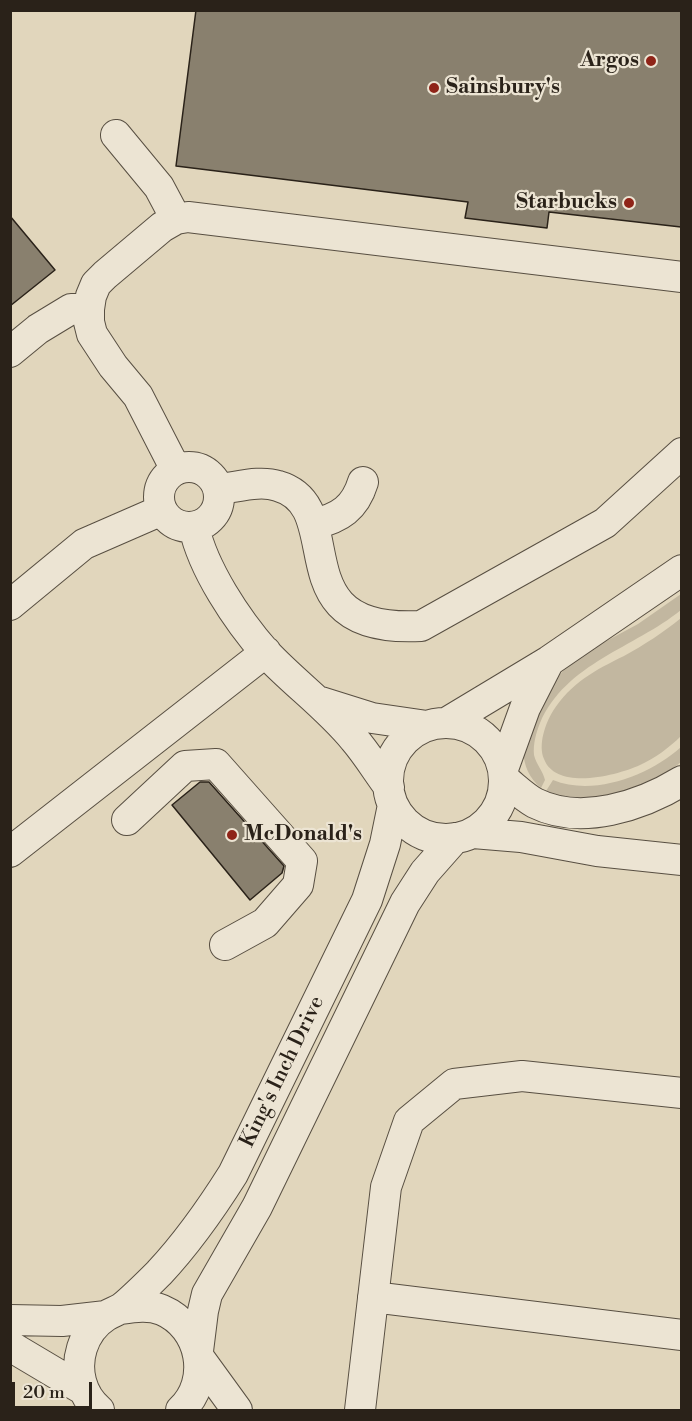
<!DOCTYPE html>
<style>
body{margin:0}
#map{position:relative;width:692px;height:1421px;overflow:hidden;background:#e1d6bc;font-family:"Libre Bodoni",serif}
canvas{display:block}
.frame{position:absolute;inset:0;border:12px solid #2a2219;pointer-events:none}
.scale{position:absolute;left:12px;top:1382px;width:80px;height:27px;box-sizing:border-box;border:3px solid #2a2219;border-top:0;padding-left:8px;font-size:18px;line-height:21px;white-space:nowrap;color:#2a2219;-webkit-text-stroke:4px #ece4d3;paint-order:stroke}
</style>
<div id="map">
<canvas width="692" height="1421"></canvas>
<div class="frame"></div>
<div class="scale">20 m</div>
</div>
<script>
const ctx = document.querySelector('canvas').getContext('2d');
ctx.lineJoin = 'round';
function fill(path, color) {
  ctx.fillStyle = color;
  ctx.fill(path, 'evenodd');
}
function strokePath(path, color, width, dash) {
  ctx.strokeStyle = color;
  ctx.lineWidth = width;
  ctx.lineCap = dash ? 'butt' : 'round';
  ctx.setLineDash(dash || []);
  ctx.stroke(path);
}
function write(font, color, halo, rows, align = 'center') {
  ctx.font = font + ' "Libre Bodoni",serif';
  ctx.lineWidth = 4.5;
  ctx.setLineDash([]);
  ctx.textBaseline = 'middle';
  ctx.strokeStyle = halo;
  ctx.fillStyle = color;
  for (const [text, x, y, turn = 0] of rows) {
    ctx.save();
    ctx.translate(x, y);
    ctx.rotate((+turn || 0) * Math.PI / 180);
    ctx.textAlign = isNaN(turn) ? turn : align;
    if (halo) ctx.strokeText(text, 0, 0);
    ctx.fillText(text, 0, 0);
    ctx.restore();
  }
}
fill(new Path2D(`
 M 681,594 L 681,610 C 634,648 566,663 540,723 C 536,733 533,744 534,755 C 536,764 543,771 545,780 L 541,788 C 529,778 524,766 523,750 L 551,685 L 563,671 L 586,652 L 638,624 Z
 M 681,618 L 681,736 C 669,748 655,758 640,765 C 616,776 556,791 544,759 C 538,745 545,724 553,711 C 571,683 595,670 624,656 C 644,645 664,632 681,618 Z
 M 681,747 L 681,762 C 650,788 585,811 546,791 L 553,780 C 594,797 650,775 681,747 Z`), '#c2b7a0');
const building = new Path2D(`
 M 196,10 L 681,10 L 681,227 L 549,212 L 547,228 L 465,218 L 468,202 L 176,166 Z
 M 10,216 L 55,270 L 10,306 Z
 M 200,782 L 209,782 L 284,866 L 282,873 L 250,900 L 172,805 Z`);
fill(building, '#89806e');
strokePath(building, '#2a2219', 1.5);
const minor = new Path2D(`
 M 116,135 L 159,187 L 176,219
 M 10,352 L 38,329 L 71,309 L 89,309
 M159 497a30 30 0 1 1 60 0a30 30 0 1 1-60 0Z
 M 176,470 L 138,396 L 113,366 L 92,334 L 89,322 L 89,309 L 91,296 L 96,284 L 105,275 L 162,227 L 176,219 L 188,217 L 682,277
 M 219,489 C 238,487 260,480 278,486 C 352,507 275,634 421,626 L 605,523 L 682,453
 M 314,524 C 340,518 355,508 363,482
 M 194,527 C 203,569 237,620 266,653 C 294,683 328,707 354,739 C 367,754 377,771 389,787
 M 10,605 L 84,544 L 162,510
 M 321,702 L 372,718 L 427,726
 M 446,723 L 549,661 L 682,570
 M388 781a58 58 0 1 1 116 0a58 58 0 1 1-116 0Z
 M 503,769 L 525,708 L 549,661
 M 505,780 C 514,787 524,797 535,803 C 581,826 641,806 682,781
 M 127,820 L 185,766 L 216,764 L 302,861 L 298,885 L 265,923 L 225,945
 M 473,833 L 521,837 L 597,851 L 682,860
 M 10,852 L 266,652
 M 373,1297 L 682,1335
 M 121,1309 C 135,1307 149,1305 162,1310 C 202,1327 212,1381 181,1410
 M 10,1320 L 62,1321 L 106,1316
 M 10,1346 L 84,1390
 M 198,1351 L 203,1311 L 207,1294 L 257,1207 L 405,903 L 425,872 L 455,838
 M 200,1359 L 237,1410
 M 99,1410 C 81,1395 75,1370 82,1348 C 86,1335 95,1323 106,1316 C 112,1312 118,1311 123,1307 C 135,1297 148,1284 159,1273 C 188,1242 211,1209 233,1174 L 367,900 L 385,844 L 393,805
 M 360,1410 L 386,1187 L 409,1121 L 454,1084 L 522,1076 L 682,1093`);
strokePath(minor, '#584f42', 32);
strokePath(minor, '#ece4d3', 30);
for (const [x, y, r, color] of [
 [651,61,6,"#8f2418"],
 [434,88,6,"#8f2418"],
 [629,203,6,"#8f2418"],
 [232,835,6,"#8f2418"]
]) {
  const dot = new Path2D();
  dot.arc(x, y, r, 0, 2 * Math.PI);
  ctx.fillStyle = color;
  ctx.fill(dot);
  strokePath(dot, '#ece4d3', 2);
}
write('bold 21px', '#2a2219', '#ece4d3', [
 ["Argos",639,61],
 ["Sainsbury's",446,88,"left"],
 ["Starbucks",617,203],
 ["McDonald's",244,835,"left"]
], 'right');
write('21px', '#2a2219', '#ece4d3', [
 ["King's Inch Drive",283,1072,-64]
]);
</script>
